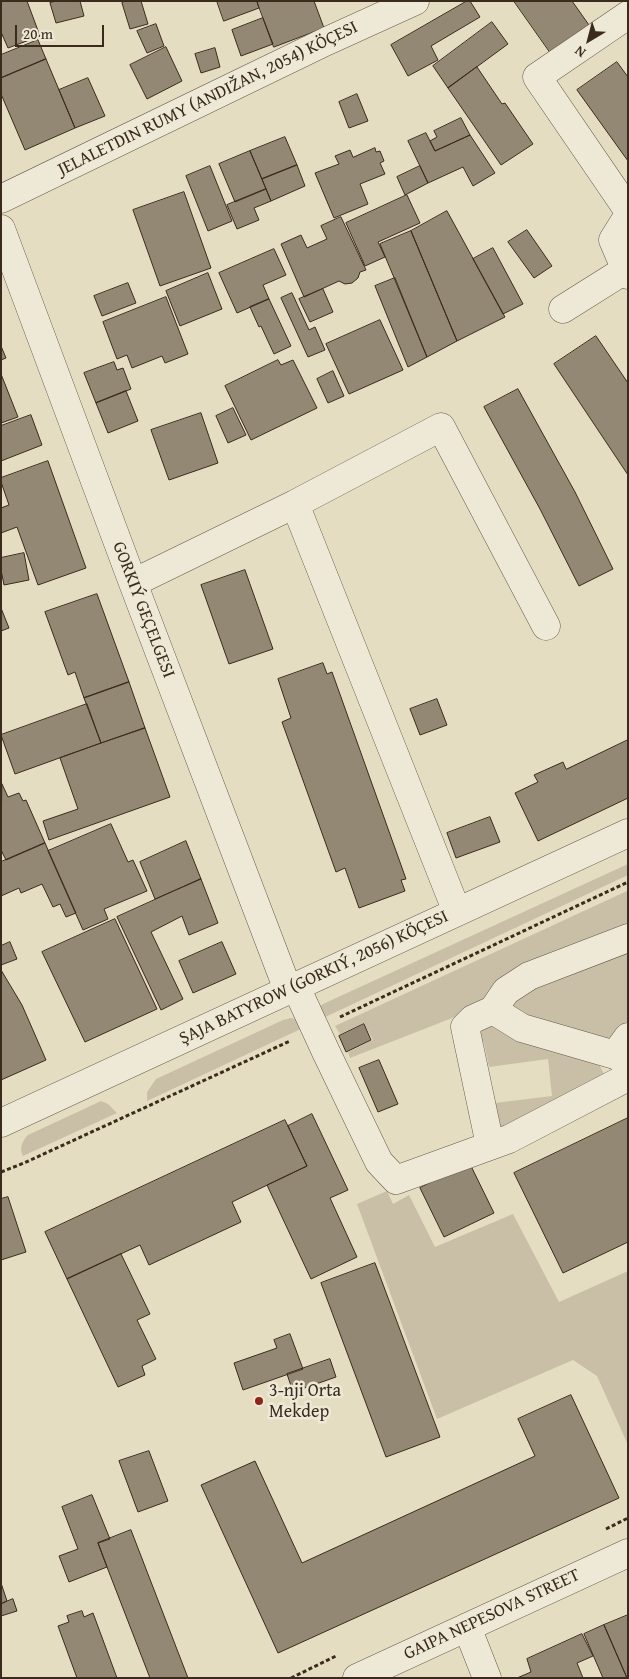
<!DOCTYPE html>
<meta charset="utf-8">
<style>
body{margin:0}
#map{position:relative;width:629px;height:1679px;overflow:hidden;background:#e5ddc2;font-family:"Gentium Book Plus",serif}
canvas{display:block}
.frame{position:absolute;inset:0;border:2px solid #3b2b1d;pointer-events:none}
.north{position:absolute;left:564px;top:15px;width:50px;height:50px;-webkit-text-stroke:4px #eee9d7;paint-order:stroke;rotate:217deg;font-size:14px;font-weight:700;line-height:20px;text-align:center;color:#3b2b1d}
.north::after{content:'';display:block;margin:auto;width:18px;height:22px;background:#3b2b1d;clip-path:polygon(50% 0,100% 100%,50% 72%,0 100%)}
.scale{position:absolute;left:15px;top:25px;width:89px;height:22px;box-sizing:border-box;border:2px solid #3b2b1d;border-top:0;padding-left:6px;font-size:15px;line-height:18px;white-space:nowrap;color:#3b2b1d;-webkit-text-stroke:4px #eee9d7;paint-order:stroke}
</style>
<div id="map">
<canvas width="629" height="1679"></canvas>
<div class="frame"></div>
<div class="north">N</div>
<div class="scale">20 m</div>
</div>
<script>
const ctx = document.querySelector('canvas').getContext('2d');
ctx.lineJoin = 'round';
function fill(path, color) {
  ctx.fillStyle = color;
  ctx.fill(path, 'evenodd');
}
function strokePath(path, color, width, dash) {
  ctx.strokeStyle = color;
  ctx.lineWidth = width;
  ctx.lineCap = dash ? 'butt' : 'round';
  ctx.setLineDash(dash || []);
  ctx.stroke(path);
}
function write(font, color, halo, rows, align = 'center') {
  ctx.font = font + ' "Gentium Book Plus",serif';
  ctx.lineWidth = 5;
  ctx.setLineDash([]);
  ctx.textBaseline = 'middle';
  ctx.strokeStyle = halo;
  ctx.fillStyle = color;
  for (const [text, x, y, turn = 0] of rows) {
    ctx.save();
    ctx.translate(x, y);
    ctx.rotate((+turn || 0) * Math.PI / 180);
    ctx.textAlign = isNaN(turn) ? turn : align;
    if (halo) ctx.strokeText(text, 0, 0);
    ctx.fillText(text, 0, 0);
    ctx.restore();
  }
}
fill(new Path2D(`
 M 628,864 L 628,875 L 321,1019 L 319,1007 L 323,1004 Z
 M 627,891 L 628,928 L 470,1011 L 350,1058 L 348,1052 L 373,1040 L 364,1023 L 340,1034 L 335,1026 Z
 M 628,948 L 628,1020 L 614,1036 L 606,1039 L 521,1017 L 511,1008 L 516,995 Z
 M 291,1018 L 299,1020 L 305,1027 L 147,1101 L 147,1092 L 156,1079 L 283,1020 Z
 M 487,1025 L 595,1060 L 600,1066 L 604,1074 L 501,1128 L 495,1103 L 552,1096 L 548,1059 L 489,1067 L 484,1043 L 480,1040 L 477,1034 Z
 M 101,1101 L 108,1104 L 117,1113 L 23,1156 C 19,1149 22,1141 28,1135 Z
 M 387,1191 L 393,1204 L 409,1195 L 435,1247 L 513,1214 L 559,1302 L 628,1271 L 628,1445 L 597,1376 L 573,1360 L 437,1419 L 357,1204 Z`), '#c8bfa6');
const building = new Path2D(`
 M 1,1 L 27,1 L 40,36 L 8,48 L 1,32 Z
 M 57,1 L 80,1 L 84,16 L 56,23 L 50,3 Z
 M 126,1 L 141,1 L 148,24 L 130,29 L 122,3 Z
 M 217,1 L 257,1 L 259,8 L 224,21 Z
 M 257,1 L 314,1 L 324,28 L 274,47 Z
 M 467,1 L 470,1 L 480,17 L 431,46 L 438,60 L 408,76 L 391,45 Z
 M 514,1 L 572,1 L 589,25 L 550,52 Z
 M 263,18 L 273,44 L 241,56 L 232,30 Z
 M 492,22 L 508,44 L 448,88 L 433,66 Z
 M 156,24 L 164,46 L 147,53 L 137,31 Z
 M 38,40 L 46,59 L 1,78 L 1,55 Z
 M 166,47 L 182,81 L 147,99 L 130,65 Z
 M 215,48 L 220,67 L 201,73 L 195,54 Z
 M 46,59 L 75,128 L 25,150 L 1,94 L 1,78 Z
 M 617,62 L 628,77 L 628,161 L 577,90 Z
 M 477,67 L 502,104 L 505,103 L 533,144 L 501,165 L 448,88 Z
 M 88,78 L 105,116 L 75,128 L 59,90 Z
 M 357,94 L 368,121 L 349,128 L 339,102 Z
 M 461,118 L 470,135 L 435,151 L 430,141 L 437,137 L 434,131 Z
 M 426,133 L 435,151 L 470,135 L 495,173 L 473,186 L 463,167 L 428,183 L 408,141 Z
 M 285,137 L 297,165 L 262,179 L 250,151 Z
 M 375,148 L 376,152 L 380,151 L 384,161 L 380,163 L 385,174 L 360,184 L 368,204 L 334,218 L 315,173 L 339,164 L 335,156 L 350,150 L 353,157 Z
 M 250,151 L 266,189 L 235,202 L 219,164 Z
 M 297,165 L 305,186 L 271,201 L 262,179 Z
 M 210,166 L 232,221 L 208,231 L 186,176 Z
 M 420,166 L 428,183 L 405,195 L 397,177 Z
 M 266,189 L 271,201 L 254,208 L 259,220 L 237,229 L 227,205 Z
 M 184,192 L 211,268 L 160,286 L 133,210 Z
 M 407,195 L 420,223 L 378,242 L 385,257 L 365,266 L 346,223 Z
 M 447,211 L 505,317 L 457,341 L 411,231 Z
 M 341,217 L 366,270 L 360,272 L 358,278 L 352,283 L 345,284 L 339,281 L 304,297 L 281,244 L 301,235 L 307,248 L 327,239 L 321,226 Z
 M 527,230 L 552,266 L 534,278 L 508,242 Z
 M 411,231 L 457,341 L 427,357 L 380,244 Z
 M 493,248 L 523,304 L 503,314 L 473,259 Z
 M 274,249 L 286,275 L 263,285 L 269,299 L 237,313 L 219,273 Z
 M 208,273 L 222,309 L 180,326 L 166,291 Z
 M 395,278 L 427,357 L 408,367 L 375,286 Z
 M 128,283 L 136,303 L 102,316 L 94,296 Z
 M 323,289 L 333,312 L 310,322 L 299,299 Z
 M 292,293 L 309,330 L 315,327 L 325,350 L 308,357 L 281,298 Z
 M 166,297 L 188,354 L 165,363 L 162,356 L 132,368 L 127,355 L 117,359 L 103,322 Z
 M 269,299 L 291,346 L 274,354 L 261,326 L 259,327 L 250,307 Z
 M 380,320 L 403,370 L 349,394 L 326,344 Z
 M 596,336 L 628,383 L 628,475 L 554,364 Z
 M 1,346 L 6,358 L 1,360 Z
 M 278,360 L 281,365 L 293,360 L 317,408 L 251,440 L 225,386 Z
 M 114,362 L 117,370 L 123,368 L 131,389 L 96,403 L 84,373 Z
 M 333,371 L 344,396 L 328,403 L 317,379 Z
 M 1,374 L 18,417 L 1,423 Z
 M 518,389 L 575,492 L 613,569 L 579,586 L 540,509 L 484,407 Z
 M 126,391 L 138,421 L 108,433 L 96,403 Z
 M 233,408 L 246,435 L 228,443 L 216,416 Z
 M 201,413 L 218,463 L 169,480 L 151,430 Z
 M 31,415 L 42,445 L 1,461 L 1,426 Z
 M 48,461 L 86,568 L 38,585 L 17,527 L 1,533 L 1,508 L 9,505 L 1,482 L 1,478 Z
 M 24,553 L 29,580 L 4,585 L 1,570 L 1,558 Z
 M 245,570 L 273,649 L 229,664 L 201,585 Z
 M 97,594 L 129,682 L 84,698 L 75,672 L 68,675 L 45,612 Z
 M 1,608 L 9,628 L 1,631 Z
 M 323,663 L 327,674 L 332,672 L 406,879 L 401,880 L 405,891 L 359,908 L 345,868 L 336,872 L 282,722 L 291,718 L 278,679 Z
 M 129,682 L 145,728 L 101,743 L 84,698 Z
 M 437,699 L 447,725 L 420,735 L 410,709 Z
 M 87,704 L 101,743 L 15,774 L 1,735 Z
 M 145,728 L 170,797 L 49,840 L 43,821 L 78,809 L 60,758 Z
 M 628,740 L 628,798 L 538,841 L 515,793 L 538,782 L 534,775 L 563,762 L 566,769 Z
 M 2,784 L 8,797 L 19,793 L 23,801 L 26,800 L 45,843 L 6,860 L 1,850 Z
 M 490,817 L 500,842 L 456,858 L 447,833 Z
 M 111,824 L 128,862 L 133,860 L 147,891 L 104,909 L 108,919 L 83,930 L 48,851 Z
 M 186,841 L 201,879 L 155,899 L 140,862 Z
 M 45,843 L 76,913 L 66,917 L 60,904 L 53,907 L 42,884 L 21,893 L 19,888 L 1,896 L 1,862 Z
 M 201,879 L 218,923 L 189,935 L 182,916 L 151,932 L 183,999 L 161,1010 L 117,917 Z
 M 115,919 L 157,1009 L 85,1042 L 42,952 Z
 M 10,942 L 17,959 L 1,965 L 1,946 Z
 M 222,942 L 236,974 L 193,993 L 179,961 Z
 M 1,970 L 22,1005 L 46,1060 L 1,1080 Z
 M 364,1024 L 371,1040 L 346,1052 L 339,1036 Z
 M 379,1060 L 398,1104 L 378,1112 L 359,1068 Z
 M 312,1114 L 348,1190 L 330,1198 L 357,1257 L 311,1279 L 267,1185 L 307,1166 L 288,1126 Z
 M 628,1118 L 628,1242 L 563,1273 L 514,1173 Z
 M 285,1120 L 307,1166 L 232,1202 L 241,1222 L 149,1265 L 140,1245 L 67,1279 L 45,1232 Z
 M 470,1164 L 494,1213 L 444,1237 L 420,1188 Z
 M 8,1197 L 26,1252 L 1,1260 L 1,1199 Z
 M 121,1254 L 150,1314 L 137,1320 L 156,1359 L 142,1366 L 145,1375 L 118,1387 L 67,1279 Z
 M 375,1263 L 440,1437 L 386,1457 L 321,1283 Z
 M 290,1334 L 303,1369 L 243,1390 L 234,1363 L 277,1348 L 274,1340 Z
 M 330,1359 L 336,1377 L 293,1392 L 287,1374 Z
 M 571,1395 L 619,1498 L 278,1653 L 201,1485 L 255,1461 L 302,1563 L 535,1456 L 518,1419 Z
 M 149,1451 L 168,1501 L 138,1512 L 119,1461 Z
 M 92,1495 L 110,1539 L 98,1543 L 107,1567 L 69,1582 L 59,1556 L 78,1549 L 62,1507 Z
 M 131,1530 L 188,1678 L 150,1678 L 107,1567 L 98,1543 Z
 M 1,1583 L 7,1601 L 1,1604 Z
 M 13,1599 L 17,1611 L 1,1616 L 1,1604 Z
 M 82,1611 L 84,1617 L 93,1613 L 117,1678 L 77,1678 L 58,1626 L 69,1622 L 67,1616 Z
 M 628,1615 L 628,1678 L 627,1678 L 604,1625 Z
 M 604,1625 L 627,1678 L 603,1678 L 584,1634 Z
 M 582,1634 L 593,1656 L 577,1663 L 583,1678 L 517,1678 L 531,1672 L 527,1659 Z`);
fill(building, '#938873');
strokePath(building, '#3b2b1d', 1);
const minor = new Path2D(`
 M 628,15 L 537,77 L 628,210
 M 1,199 L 327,41 L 415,1
 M 628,216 L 613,240 L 628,275
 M 1,229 L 133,583 L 288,990
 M 563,309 L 625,270
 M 295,504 L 457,912
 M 133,583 L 295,504 L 441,427 L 546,626
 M 296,987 L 326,1052 L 379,1162 L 396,1180 L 509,1139 L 628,1077
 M 493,1010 L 522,1028 L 615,1055 L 628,1062
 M 615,1055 L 628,1037
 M 1,1123 L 628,833
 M 490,1145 L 465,1027 L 473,1019 L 493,1010 L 506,991 L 529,976 L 628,938
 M 467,1627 L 487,1678
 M 357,1678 L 628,1553`);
strokePath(minor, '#665846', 29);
strokePath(new Path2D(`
 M 340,1017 L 628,882
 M 1,1172 L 24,1163 L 290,1041
 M 606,1529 L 628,1518
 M 291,1678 L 336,1656`), '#3b2b1d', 3, [4, 2.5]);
strokePath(minor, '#eee9d7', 28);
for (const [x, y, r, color] of [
 [259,1401,5,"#8f2418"]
]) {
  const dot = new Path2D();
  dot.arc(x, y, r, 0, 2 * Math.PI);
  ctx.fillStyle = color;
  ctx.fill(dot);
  strokePath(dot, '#eee9d7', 2);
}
write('18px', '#3b2b1d', '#eee9d7', [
 ["JELALETDIN RUMY (ANDIŽAN, 2054) KÖÇESI",208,99,-26],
 ["GORKIÝ GEÇELGESI",143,610,69],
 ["ŞAJA BATYROW (GORKIÝ, 2056) KÖÇESI",314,978,-25],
 ["GAIPA NEPESOVA STREET",492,1615,-25]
]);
write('18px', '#3b2b1d', '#eee9d7', [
 ["3-nji Orta",269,1391],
 ["Mekdep",269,1412]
], 'left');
</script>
